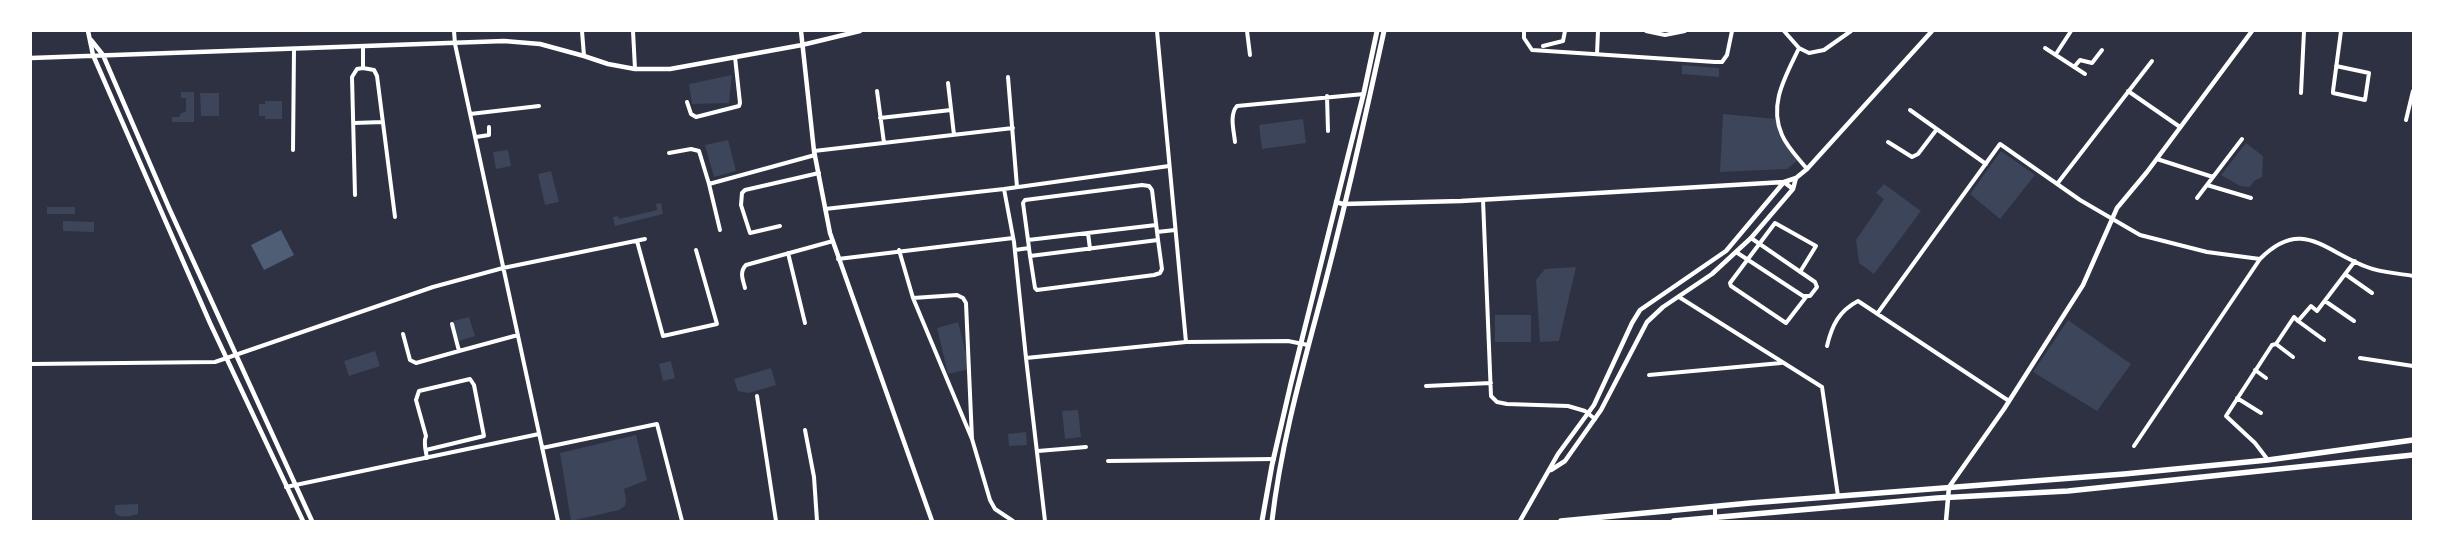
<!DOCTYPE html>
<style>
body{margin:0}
#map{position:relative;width:2444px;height:552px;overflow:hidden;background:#2d3142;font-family:"Golos Text",sans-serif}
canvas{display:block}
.frame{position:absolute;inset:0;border:32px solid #fff;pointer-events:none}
</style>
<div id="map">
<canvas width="2444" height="552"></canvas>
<div class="frame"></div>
</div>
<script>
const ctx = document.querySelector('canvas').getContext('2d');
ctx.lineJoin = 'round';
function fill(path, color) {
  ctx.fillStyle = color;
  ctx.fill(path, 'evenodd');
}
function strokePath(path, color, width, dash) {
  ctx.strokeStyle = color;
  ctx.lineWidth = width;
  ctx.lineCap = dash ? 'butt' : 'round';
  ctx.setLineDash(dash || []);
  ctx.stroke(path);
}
fill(new Path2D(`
 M 1682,65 L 1719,68 L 1719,77 L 1682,74 Z
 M 732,75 L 729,103 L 692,104 L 689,84 Z
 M 181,92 L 194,92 L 194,122 L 172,122 L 172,117 L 180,117 L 180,114 L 186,111 L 186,98 L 181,98 Z
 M 200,93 L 219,93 L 219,116 L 201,116 Z
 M 265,101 L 282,101 L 282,119 L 265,119 L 265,116 L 259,116 L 259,104 L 265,104 Z
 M 1723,114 L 1777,119 L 1780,137 L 1797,161 L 1787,169 L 1720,172 Z
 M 1303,119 L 1306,143 L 1262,149 L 1259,125 Z
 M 728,140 L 736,171 L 714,177 L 705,145 Z
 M 2246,143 L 2263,156 L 2262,177 L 2254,181 L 2250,187 L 2240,186 L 2221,175 Z
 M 508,150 L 511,166 L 496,169 L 493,152 Z
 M 2001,151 L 2035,175 L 2000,219 L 1970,194 Z
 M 551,171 L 559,202 L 545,205 L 538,174 Z
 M 1884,184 L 1921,211 L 1874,274 L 1859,263 L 1856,240 L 1884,199 L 1876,193 Z
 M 661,203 L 663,214 L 615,226 L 613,217 L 618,216 L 619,219 L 657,210 L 656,204 Z
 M 47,207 L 75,207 L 75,214 L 47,214 Z
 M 63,221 L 94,222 L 94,232 L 63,231 Z
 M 1576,267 L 1559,341 L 1540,342 L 1536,280 L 1545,269 Z
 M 1531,315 L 1531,342 L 1495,342 L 1495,315 Z
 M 469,317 L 475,336 L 459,341 L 453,321 Z
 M 2068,320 L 2131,364 L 2097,411 L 2033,372 Z
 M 958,322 L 970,369 L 948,374 L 937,328 Z
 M 375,351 L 380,366 L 349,376 L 344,361 Z
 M 671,361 L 675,378 L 663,381 L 659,364 Z
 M 771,368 L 776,385 L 749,393 L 738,391 L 734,379 Z
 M 1078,410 L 1081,437 L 1065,439 L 1062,411 Z
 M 1026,432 L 1027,445 L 1009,446 L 1008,434 Z
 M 636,435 L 647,480 L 624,489 L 626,499 L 625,506 L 619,510 L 571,521 L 560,453 Z
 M 138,504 L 138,514 C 132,516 120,519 115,513 L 115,505 Z`), '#3c4559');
fill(new Path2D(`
 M 281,230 L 294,255 L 264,270 L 251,245 Z`), '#4f5d75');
strokePath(new Path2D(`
 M 454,31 L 455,44 L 558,521
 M 582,31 L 584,56
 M 633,31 L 635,69
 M 1157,31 L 1186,342
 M 1247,31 L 1250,55
 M 1524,31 L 1524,38 L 1532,50 L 1715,62 L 1722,62 L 1727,55 L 1732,31
 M 1646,31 L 1665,35 L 1685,31
 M 1784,31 L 1799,48 C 1786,76 1768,104 1782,135 C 1787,147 1799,159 1807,169
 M 1543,46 L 1563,41 L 1565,31
 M 1799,48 L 1809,53 L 1824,50 L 1851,31
 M 2045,48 L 2085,74
 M 1597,54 L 1598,31
 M 2056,54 L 2071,31
 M 2336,66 L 2369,73 L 2365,100 L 2333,93 L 2333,91 L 2341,31
 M 2074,67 L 2080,60 L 2092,63 L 2102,50
 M 363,68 L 374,70 L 377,76 L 395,217
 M 1008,77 L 1017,187
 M 948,83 L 954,135
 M 877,91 L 884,143
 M 2128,91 L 2180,127
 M 2301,93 L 2304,31
 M 1327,96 L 1328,131
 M 687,102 L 691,114 L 696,117 L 739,106 L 740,103 L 735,57
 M 1910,110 L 1986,164
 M 470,114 L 539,106
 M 880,118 L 951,110
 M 2406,120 L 2413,91
 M 354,123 L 383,122
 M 476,137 L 489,135 L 489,127
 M 1235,142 C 1234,131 1229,115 1237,106 L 1364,94
 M 1888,142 L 1912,157 L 1918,154 L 1937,129
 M 293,150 L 294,49
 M 814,151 L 1013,128
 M 669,153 L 691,149 L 699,151 L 709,184 L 815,155
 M 2157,159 L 2213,177
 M 709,184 L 720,230
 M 2057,184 L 2152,61
 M 2207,185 L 2251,198
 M 1004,189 L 1169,166
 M 355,195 L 352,77 L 357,69 L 363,68 L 363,47
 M 2197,198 L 2242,139
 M 1483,200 L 1491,396 L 1497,402 L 1507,404 L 1568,406 L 1585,411 L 1595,419
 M 825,209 L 1004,189 L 1014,242 L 1026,358
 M 780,226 L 750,233 L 741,205 L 742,193 L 745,190 L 819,173
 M 1157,232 L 1175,230
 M 1088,233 L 1090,249
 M 1028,240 L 1023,203 L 1025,200 L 1142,185 L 1149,186 L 1152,190 L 1158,240 L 1030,256 L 1028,240 L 1156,225
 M 637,241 L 663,336 L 717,324 L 696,250
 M 899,250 L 913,298 L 972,439 L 966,303 L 963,298 L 957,295 L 913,298
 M 1015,250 L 1029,248
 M 1736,252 L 1803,296 L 1810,296 L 1817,287 L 1815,282 L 1751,238
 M 788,253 L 805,323
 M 1030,256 L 1035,288 L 1037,290 L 1154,275 L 1160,273 L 1162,269 L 1158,240
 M 838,259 L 1013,238
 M 1800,272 L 1816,246 L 1775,223 L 1730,283 L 1731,286 L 1786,323 L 1806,297
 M 2345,274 L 2372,293
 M 745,288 C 743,280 739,272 746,265 L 833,241
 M 1679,297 L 1822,387 L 1838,496
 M 2325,301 L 2354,321
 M 1877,314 L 2000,144 L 2080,200 L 2140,235 L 2207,252 L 2260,259 C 2302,217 2324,251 2367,267 C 2381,273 2398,273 2413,276
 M 2298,321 L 2324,340
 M 403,334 L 410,360 L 416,363 L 459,351 L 452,324
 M 2276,344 L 2293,357
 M 1827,346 C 1832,325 1839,311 1858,301 L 2009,401
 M 459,351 L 518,335
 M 2360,358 L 2413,366
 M 31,364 L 215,362 L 433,287 L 503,268 L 645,239
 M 2255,370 L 2266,378
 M 1649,375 L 1781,363
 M 1426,386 L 1491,383
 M 757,396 L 776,521
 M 2237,398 L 2261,413
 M 805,430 L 814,477 L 817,521
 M 972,439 L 990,500 L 995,509 L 1013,521
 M 2134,446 L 2260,259
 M 542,448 L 657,424 L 682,521
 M 426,450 L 484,436 L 474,385 L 470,379 L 419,391 L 416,400 L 426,436 C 423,443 426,451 427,458
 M 1038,451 L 1086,447
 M 2268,460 L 2255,443 L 2226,416 L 2272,345 L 2276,344 L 2294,317 L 2298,321 L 2311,306 L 2317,311 L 2355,261
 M 1108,461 L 1274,459
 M 286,487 L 539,434
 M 1715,506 L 1715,521
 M 1045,521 L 1026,358 L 1186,342 L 1288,341 L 1308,345`), '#fff', 4);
strokePath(new Path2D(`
 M 88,31 L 93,55 L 210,323 L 303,521
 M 801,31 L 814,151 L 830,233 L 932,521
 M 91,40 L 103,55 L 169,208 L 312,521
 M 31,58 L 504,41 L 540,44 L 584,56 L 608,64 L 635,69 L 670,69 L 802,45 L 860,31
 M 1336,202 L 1343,204 L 1461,201 L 1784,182 L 1793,189
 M 1551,470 L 1565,461 L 1601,410 L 1647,322 L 1663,307 L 1712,274 L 1751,238 L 1793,189 L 1796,178
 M 1520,521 L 1558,454 L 1594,405 L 1632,323 L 1640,310 L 1726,251 L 1784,182 L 1796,178 L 1807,169 L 1932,31
 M 1946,521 L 1949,487 L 2004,409 L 2083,285 L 2117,208 L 2147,172 L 2252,31`), '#fff', 4.5);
strokePath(new Path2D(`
 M 1262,521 L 1272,465 L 1291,383 L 1364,92 L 1377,31
 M 1272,521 C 1280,452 1298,384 1316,317 C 1342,222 1363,127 1384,31`), '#fff', 5);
strokePath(new Path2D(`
 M 1561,521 L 1750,503 L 2124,474 L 2268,460 L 2413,440
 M 1674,521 L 1937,498 L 2068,491 L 2413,455`), '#fff', 5.5);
</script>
